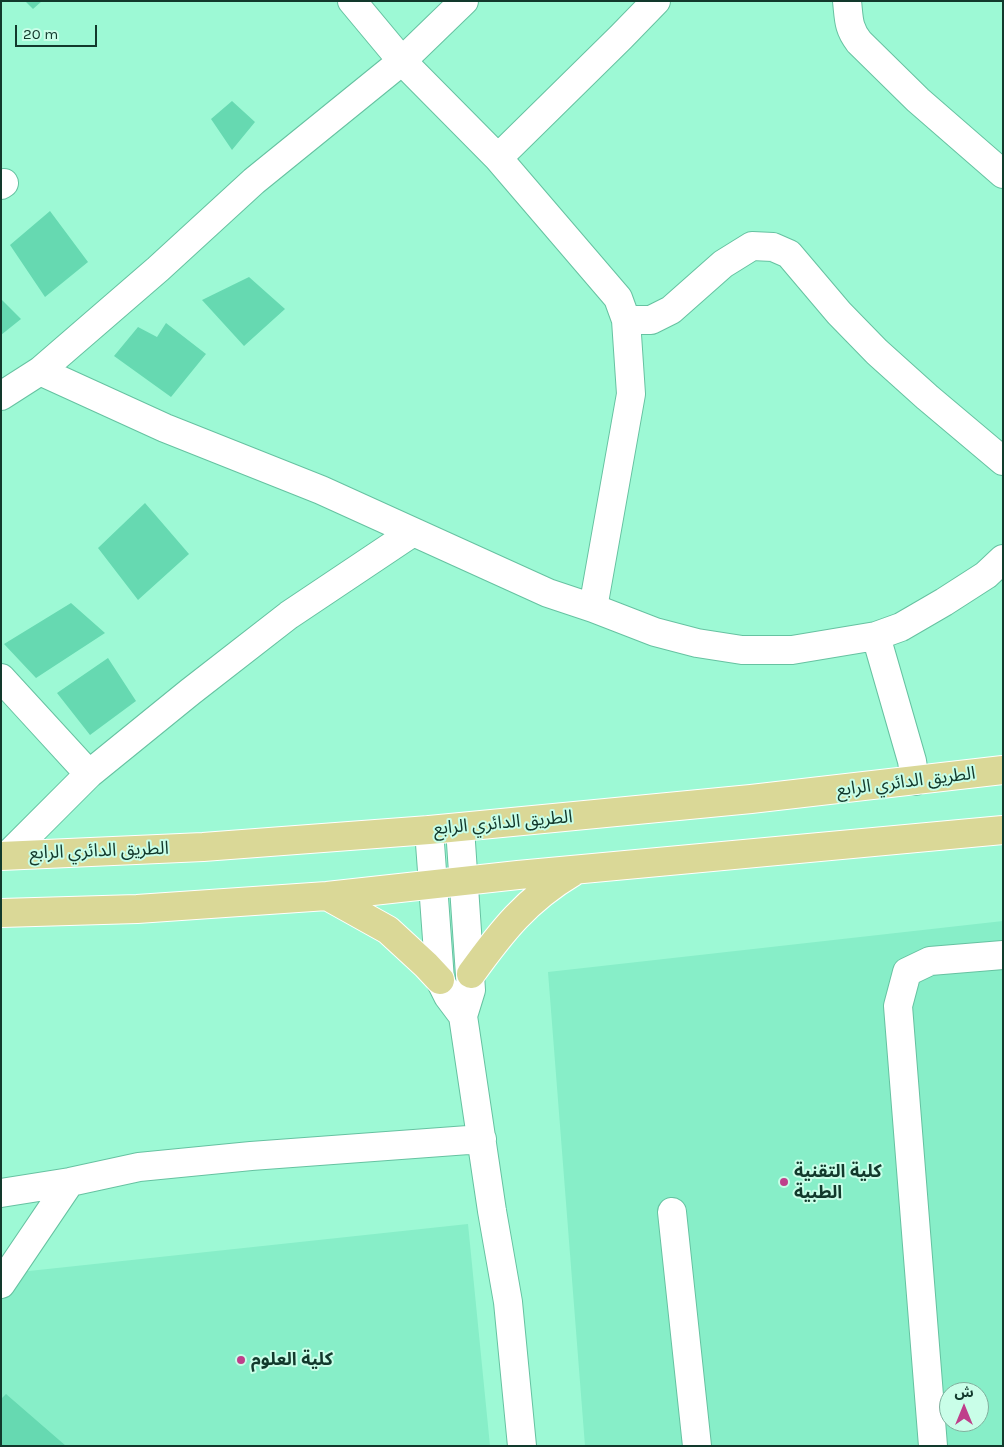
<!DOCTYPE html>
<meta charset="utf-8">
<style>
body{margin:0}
#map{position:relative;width:1004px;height:1447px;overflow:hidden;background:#9df9d5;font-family:Karla,"Noto Sans Arabic",sans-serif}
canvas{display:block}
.frame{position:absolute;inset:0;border:2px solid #12392c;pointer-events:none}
.north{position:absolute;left:939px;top:1382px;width:50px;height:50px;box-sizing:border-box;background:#c9fee8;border:1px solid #80af9d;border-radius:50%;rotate:0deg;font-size:14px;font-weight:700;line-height:20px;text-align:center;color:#12392c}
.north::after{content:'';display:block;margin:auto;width:18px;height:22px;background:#bf3f8b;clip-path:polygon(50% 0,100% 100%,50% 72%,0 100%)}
.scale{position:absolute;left:15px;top:25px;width:82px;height:22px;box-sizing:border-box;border:2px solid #12392c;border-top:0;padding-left:6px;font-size:15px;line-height:18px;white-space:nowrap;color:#12392c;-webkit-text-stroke:4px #c9fee8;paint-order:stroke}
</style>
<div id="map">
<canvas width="1004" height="1447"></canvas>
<div class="frame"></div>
<div class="north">ش</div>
<div class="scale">20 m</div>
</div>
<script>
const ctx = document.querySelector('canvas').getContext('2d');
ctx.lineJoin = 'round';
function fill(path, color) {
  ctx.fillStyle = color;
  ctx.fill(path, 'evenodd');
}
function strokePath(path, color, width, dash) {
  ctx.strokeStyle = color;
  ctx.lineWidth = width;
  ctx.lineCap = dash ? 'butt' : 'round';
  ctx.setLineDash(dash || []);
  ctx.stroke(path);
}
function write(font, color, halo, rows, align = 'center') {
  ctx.font = font + ' Karla,"Noto Sans Arabic",sans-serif';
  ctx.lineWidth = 4;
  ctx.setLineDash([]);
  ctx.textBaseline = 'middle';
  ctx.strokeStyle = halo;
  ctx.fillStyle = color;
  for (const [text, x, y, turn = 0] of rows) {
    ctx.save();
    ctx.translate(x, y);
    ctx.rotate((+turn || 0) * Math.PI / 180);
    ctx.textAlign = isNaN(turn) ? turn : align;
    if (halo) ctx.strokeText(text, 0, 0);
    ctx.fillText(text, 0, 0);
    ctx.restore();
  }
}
fill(new Path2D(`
 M 1003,921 L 1003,1446 L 585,1446 L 548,972 ZM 949,1392 L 979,1392 L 979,1422 L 949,1422 Z
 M 468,1224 L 490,1446 L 1,1446 L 1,1274 Z`), '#87eec8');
fill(new Path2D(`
 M 25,1 L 42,1 L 33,9 Z
 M 232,101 L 255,122 L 232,150 L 211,119 Z
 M 50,211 L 88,262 L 45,297 L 10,245 Z
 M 249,277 L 285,309 L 244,346 L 202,300 Z
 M 1,299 L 21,319 L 1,335 Z
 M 166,323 L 206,354 L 171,397 L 114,356 L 138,327 L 157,337 Z
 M 145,503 L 189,554 L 138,600 L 98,548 Z
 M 71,603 L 105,633 L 36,678 L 4,644 Z
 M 108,658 L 136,701 L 90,735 L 57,693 Z
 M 6,1394 L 66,1446 L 1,1446 L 1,1399 Z`), '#66d9b1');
const minor = new Path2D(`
 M 352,1 L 402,61 L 498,158 L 618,298 L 626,320 L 631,394 L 593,608
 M 847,1 C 849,19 848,28 859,42 L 918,100 L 1003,174
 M 498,158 L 621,37 L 656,1
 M 1,185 L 4,183
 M 626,320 L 651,320 L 671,310 L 723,264 L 752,246 L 773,247 L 789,254 L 839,313 L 877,352 L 927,397 L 1003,461
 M 40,371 L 165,428 L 321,490 L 548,593 L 593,608 L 655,632 L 697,643 L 742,650 L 792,650 L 876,636 L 901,627 L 944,602 L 986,575 L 1003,559
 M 1,396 L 40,371 L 158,269 L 254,181 L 402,61 L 464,1
 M 876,636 L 912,761 L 915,781
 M 1,678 L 89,774
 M 460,828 L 471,990 L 463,1016 L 492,1211 L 508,1302 L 522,1446
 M 429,830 L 440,980 L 448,996 L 463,1016
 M 8,855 L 89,774 L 190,692 L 289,615 L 413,532
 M 1,1193 L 70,1182 L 139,1167 L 251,1156 L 482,1139
 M 672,1212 L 697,1446
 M 1,1284 L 70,1182
 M 933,1446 L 898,1006 L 907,972 L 930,961 L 1003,955`);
const major = new Path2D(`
 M 1,856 L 203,847 L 429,830 L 751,799 L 1003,770
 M 327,896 L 388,930 L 426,965 L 440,980
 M 1,913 L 137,909 L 327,896 L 518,875 L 1003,830
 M 471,974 C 502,931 526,900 573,872`);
strokePath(minor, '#66c2a1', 30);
strokePath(major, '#fff', 30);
strokePath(minor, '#fff', 28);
strokePath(major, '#dad897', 28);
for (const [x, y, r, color] of [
 [784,1182,5,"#bf3f8b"],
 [241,1360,5,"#bf3f8b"]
]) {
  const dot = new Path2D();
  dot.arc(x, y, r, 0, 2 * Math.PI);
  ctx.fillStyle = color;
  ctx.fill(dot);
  strokePath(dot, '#c9fee8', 2);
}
write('18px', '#12392c', '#c9fee8', [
 ["الطريق الدائري الرابع",906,782,-7],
 ["الطريق الدائري الرابع",503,823,-5],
 ["الطريق الدائري الرابع",99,851,-2]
]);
write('bold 18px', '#12392c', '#c9fee8', [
 ["كلية التقنية",794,1172],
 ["الطبية",794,1193],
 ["كلية العلوم",251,1360]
], 'left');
</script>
